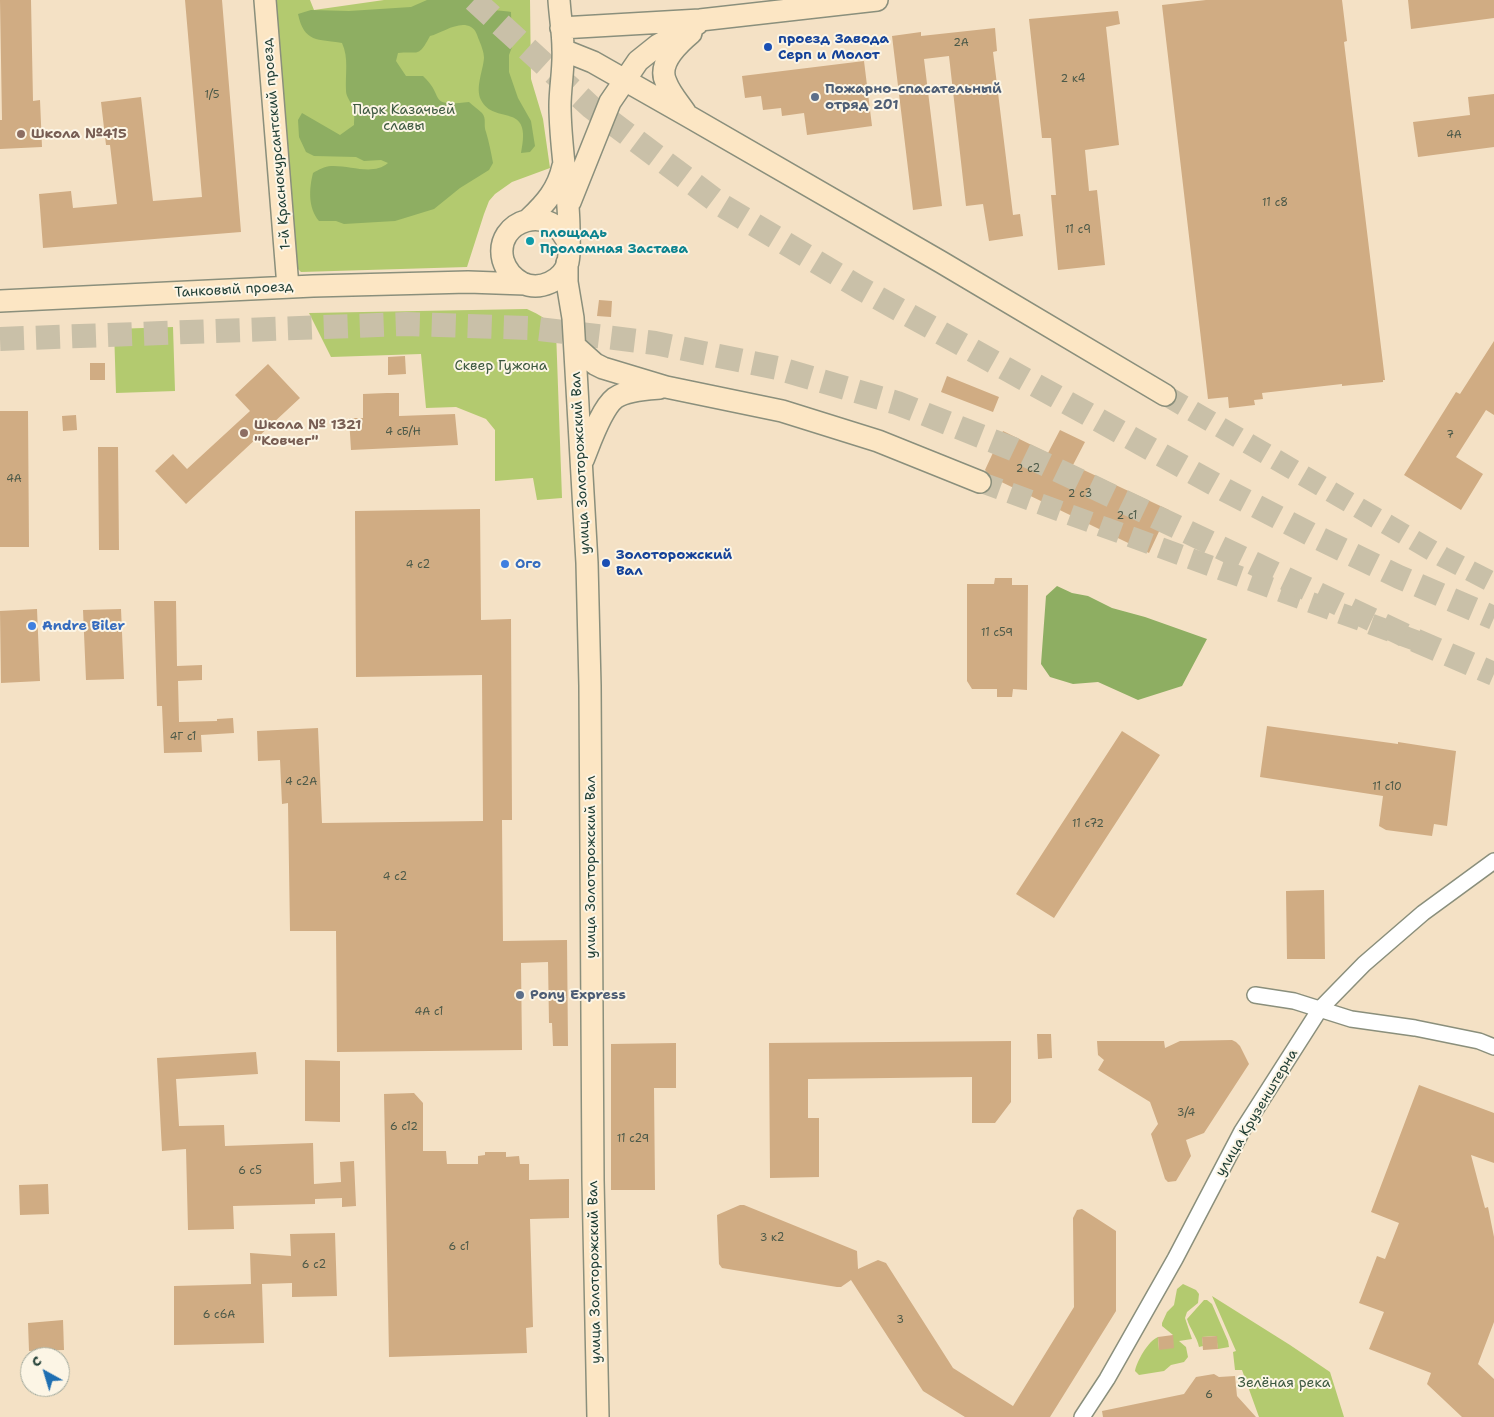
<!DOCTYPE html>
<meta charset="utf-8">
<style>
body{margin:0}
#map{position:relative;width:1494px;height:1417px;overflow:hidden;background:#f4e1c5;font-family:"Shantell Sans",sans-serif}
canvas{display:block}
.north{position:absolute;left:20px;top:1347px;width:50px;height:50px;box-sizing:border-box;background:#fcf5e5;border:1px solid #a4ab9e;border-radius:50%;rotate:321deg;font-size:14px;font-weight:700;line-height:20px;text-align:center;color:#1f3d34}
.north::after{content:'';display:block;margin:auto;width:18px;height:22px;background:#1f6fb2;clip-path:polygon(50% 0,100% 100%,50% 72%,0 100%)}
</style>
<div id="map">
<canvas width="1494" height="1417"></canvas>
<div class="north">С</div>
</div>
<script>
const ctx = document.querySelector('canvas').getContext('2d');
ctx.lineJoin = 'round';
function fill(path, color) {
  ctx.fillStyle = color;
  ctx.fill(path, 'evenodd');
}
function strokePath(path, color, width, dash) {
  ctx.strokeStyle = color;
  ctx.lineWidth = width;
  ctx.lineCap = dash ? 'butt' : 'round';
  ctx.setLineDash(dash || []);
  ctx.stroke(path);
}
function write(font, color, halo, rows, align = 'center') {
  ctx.font = font + ' "Shantell Sans",sans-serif';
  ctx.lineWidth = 4;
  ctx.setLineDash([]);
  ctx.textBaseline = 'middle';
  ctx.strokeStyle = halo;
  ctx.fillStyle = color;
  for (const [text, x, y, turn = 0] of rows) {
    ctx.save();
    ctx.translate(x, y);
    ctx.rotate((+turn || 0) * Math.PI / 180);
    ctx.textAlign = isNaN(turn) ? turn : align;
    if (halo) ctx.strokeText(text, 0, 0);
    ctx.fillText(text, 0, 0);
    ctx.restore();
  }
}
fill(new Path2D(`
 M 274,0 L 310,0 L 314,10 L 384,0 L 530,0 L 531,79 L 543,119 L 550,168 L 512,182 L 495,194 L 489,201 L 484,214 L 467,267 L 301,272 L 297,268 Z
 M 527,309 C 540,315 548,319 556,331 L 562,498 L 537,500 L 533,478 L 495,481 L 495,430 L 486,419 L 456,407 L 426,408 L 421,354 L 331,357 L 309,313 Z
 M 173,327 L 175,391 L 116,393 L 114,329 Z
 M 1183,1284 L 1196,1290 L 1199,1294 L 1198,1303 L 1187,1312 L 1185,1318 L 1192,1339 L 1179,1341 L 1186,1347 L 1188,1357 L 1184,1362 L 1171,1365 L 1164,1371 L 1139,1375 L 1135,1371 C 1137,1361 1148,1341 1158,1337 L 1159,1350 L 1173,1335 L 1162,1326 L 1162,1323 L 1167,1312 L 1174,1305 L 1177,1289 Z
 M 1212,1296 L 1290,1345 L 1330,1372 L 1344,1417 L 1259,1417 L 1242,1370 L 1235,1370 L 1233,1352 L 1236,1351 Z
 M 1204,1300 L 1207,1300 L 1212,1304 L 1228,1341 L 1229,1347 L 1218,1349 L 1216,1336 L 1202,1337 L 1203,1346 L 1199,1347 C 1197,1337 1190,1329 1187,1319 Z`), '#b3ca6f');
fill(new Path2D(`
 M 427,0 L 474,0 C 482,13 498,9 511,12 L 512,47 L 509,55 L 509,72 L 518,98 L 531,121 L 535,146 L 530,152 L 521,153 C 533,100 494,126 481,100 C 475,88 483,71 484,58 C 484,52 481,45 479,40 C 477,35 476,30 471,27 C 459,20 442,33 430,36 C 418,58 420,51 398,53 L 396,61 L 406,76 L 423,76 C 446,97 426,107 469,102 C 473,106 478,109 482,113 C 487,119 483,125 486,132 C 489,142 491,152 493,163 L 489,170 L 460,188 L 434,209 L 395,221 L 344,224 L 336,221 L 319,221 C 308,208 309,189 313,173 C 318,170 325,166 331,166 C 350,165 373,176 388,163 L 381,160 L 364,161 L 356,157 L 314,156 L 306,152 L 299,137 L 298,120 L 302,113 L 340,135 L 354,125 C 354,120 355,114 353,109 C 352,103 346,97 346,91 C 345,74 349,58 342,43 C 318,39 304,43 298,14 L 311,10 L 349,11 L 411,7 Z
 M 1057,586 L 1072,593 L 1088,596 L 1112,608 L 1145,617 L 1207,639 L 1182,686 L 1138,700 L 1098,682 L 1073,684 L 1050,677 L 1041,664 L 1046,596 Z`), '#8eae62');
fill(new Path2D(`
 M 0,0 L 31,0 L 33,101 L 40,100 L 42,147 L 0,149 L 0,120 L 2,120 Z
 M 185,0 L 222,0 L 241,232 L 43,248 L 39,194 L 71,191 L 73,208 L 117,204 L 110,145 L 106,145 L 101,102 L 141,97 L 153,201 L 202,197 Z
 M 1206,0 L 1342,0 L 1347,41 L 1344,42 L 1385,380 L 1383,380 L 1383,382 L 1342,386 L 1342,384 L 1262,393 L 1263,399 L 1254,400 L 1255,405 L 1229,408 L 1228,397 L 1208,399 L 1162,5 Z
 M 1408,0 L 1494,0 L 1494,18 L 1411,29 Z
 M 1118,11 L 1120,24 L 1106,27 L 1119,145 L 1085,150 L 1089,191 L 1097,190 L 1105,265 L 1058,270 L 1051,195 L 1056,195 L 1051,138 L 1042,138 L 1029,19 Z
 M 995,28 L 997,51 L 993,52 L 1013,215 L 1020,214 L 1023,236 L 989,241 L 983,204 L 966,206 L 949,56 L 924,59 L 942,206 L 913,210 L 892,36 L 921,32 L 921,36 Z
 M 864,61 L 872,126 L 807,135 L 804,113 L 782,116 L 781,108 L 763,110 L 761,96 L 745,98 L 742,76 Z
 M 1494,94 L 1494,147 L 1418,157 L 1413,122 L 1470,115 L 1468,97 Z
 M 599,300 L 612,301 L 611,317 L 597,316 Z
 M 1494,341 L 1494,415 L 1486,410 L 1456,457 L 1483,474 L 1461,510 L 1404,475 L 1456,392 L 1460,394 Z
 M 405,356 L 406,374 L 388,375 L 388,357 Z
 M 90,363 L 105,363 L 105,380 L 90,380 Z
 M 268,364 L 300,398 L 186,504 L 155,471 L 173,454 L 187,469 L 250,411 L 235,395 Z
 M 947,376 L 999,397 L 993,412 L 941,392 Z
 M 387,393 L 399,393 L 399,416 L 455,414 L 458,445 L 351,450 L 349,418 L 363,418 L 363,394 Z
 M 0,411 L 28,411 L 29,547 L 0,547 Z
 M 76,415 L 77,430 L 63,431 L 62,416 Z
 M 1060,430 L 1085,442 L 1073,465 L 1169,510 L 1149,553 L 991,477 L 985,470 L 1003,431 L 1048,453 Z
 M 98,447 L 118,447 L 119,550 L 99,550 Z
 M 480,509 L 481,620 L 511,619 L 512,820 L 502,820 L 503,941 L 567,940 L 568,1046 L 553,1046 L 552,1023 L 549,1023 L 548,962 L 521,963 L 522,1050 L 337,1052 L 336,931 L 290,931 L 288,803 L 282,804 L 280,760 L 258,761 L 257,731 L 318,728 L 322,823 L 483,821 L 482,675 L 356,677 L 355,511 Z
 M 995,578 L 1012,578 L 1012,585 L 1028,585 L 1027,690 L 1013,689 L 1012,697 L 997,697 L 997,689 L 972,689 L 967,681 L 967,584 L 994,584 Z
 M 154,601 L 176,601 L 177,666 L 202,665 L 202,680 L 178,681 L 179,722 L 217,721 L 217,719 L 233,718 L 234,733 L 201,735 L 202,752 L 164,753 L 162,706 L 157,706 Z
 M 37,609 L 40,681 L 1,683 L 0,611 Z
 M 121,609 L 124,679 L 86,680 L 83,610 Z
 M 1267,726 L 1398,744 L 1398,742 L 1456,751 L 1447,826 L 1434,824 L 1432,836 L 1386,830 L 1379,826 L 1383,796 L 1260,777 Z
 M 1122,731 L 1160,755 L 1054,918 L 1016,894 Z
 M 1324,890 L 1325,959 L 1287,959 L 1286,891 Z
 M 1037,1034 L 1051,1034 L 1052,1058 L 1038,1059 Z
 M 1232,1040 L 1236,1042 L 1240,1046 L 1249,1064 L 1204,1133 L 1186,1140 L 1191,1156 L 1176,1181 L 1168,1182 L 1165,1179 L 1151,1134 L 1158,1124 L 1150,1102 L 1098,1070 L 1104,1060 L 1098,1055 L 1097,1041 L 1164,1041 L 1165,1048 L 1180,1041 Z
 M 1011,1041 L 1011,1102 L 995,1123 L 972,1123 L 972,1077 L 808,1079 L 808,1118 L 819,1118 L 819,1177 L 770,1178 L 769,1043 Z
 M 676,1043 L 676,1088 L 654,1088 L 655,1190 L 611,1190 L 611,1044 Z
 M 256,1052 L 258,1074 L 176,1079 L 179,1126 L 224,1125 L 225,1146 L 313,1143 L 314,1184 L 341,1182 L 340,1162 L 354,1161 L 356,1206 L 342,1207 L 342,1198 L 315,1199 L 315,1204 L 233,1206 L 234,1229 L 188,1230 L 186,1149 L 162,1151 L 157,1058 Z
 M 305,1060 L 340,1061 L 340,1122 L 305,1121 Z
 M 1419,1085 L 1494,1113 L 1494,1163 L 1471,1155 L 1485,1208 L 1488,1207 L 1494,1237 L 1494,1322 L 1478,1364 L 1494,1379 L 1494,1417 L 1462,1417 L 1427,1384 L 1431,1373 L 1369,1349 L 1384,1312 L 1359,1303 L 1377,1256 L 1385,1259 L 1399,1223 L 1371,1212 Z
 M 414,1093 L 423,1103 L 423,1151 L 446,1151 L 447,1164 L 478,1164 L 478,1156 L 485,1155 L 485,1152 L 506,1152 L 506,1157 L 519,1156 L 520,1164 L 529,1164 L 529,1180 L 569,1179 L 569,1218 L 530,1219 L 533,1327 L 526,1328 L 527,1353 L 389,1357 L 384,1094 Z
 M 48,1184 L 49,1214 L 20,1215 L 19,1185 Z
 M 740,1205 L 744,1205 L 857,1251 L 858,1269 L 878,1260 L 886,1263 L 953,1368 L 1013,1406 L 1074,1307 L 1073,1218 L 1077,1210 L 1082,1209 L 1116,1231 L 1116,1311 L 1050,1417 L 965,1417 L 923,1391 L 851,1280 L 841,1287 L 837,1287 L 722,1268 L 719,1264 L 717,1215 Z
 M 335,1233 L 337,1296 L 292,1297 L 292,1283 L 262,1284 L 264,1343 L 174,1345 L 174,1286 L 251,1284 L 250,1253 L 291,1256 L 290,1234 Z
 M 63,1320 L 64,1350 L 29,1351 L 28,1323 Z
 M 1173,1335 L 1174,1348 L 1159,1350 L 1158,1337 Z
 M 1217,1336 L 1218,1349 L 1203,1350 L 1202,1337 Z
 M 1214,1374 L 1219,1377 L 1235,1376 L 1237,1396 L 1256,1417 L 1103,1417 L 1102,1411 L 1184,1394 L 1196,1377 Z`), '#d0ac83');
strokePath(new Path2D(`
 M 1165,395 L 1443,557 L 1494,583
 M 980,482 L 1417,641`), '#c9c0a8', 21, [21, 11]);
strokePath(new Path2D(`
 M 474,0 L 591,107 L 723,206 L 860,288 L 1225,490 L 1310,534 L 1399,577 L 1494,618
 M 0,339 L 406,324 L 531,328 L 655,343 L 777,368 L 897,403 L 1013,449 L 1417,641 L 1494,674`), '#c9c0a8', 24, [24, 12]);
const street = new Path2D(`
 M 1255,995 L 1294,1001 L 1351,1019 L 1415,1028 L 1479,1041 L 1494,1047
 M 1082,1417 L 1107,1379 L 1175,1259 L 1242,1131 L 1320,1009 L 1364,964 L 1423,913 L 1494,861`);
const secondary = new Path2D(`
 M 265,0 L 288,287
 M 559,0 C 560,16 563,33 563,49 C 564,68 560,87 560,106 C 560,148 569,189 569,231 C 569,241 570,252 568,262 C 563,281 540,291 522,283 C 513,278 506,270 503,260 C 493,220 553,200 569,246
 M 561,28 L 700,20 L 877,0
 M 563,50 L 593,62 L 688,116 L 941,262 L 1165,395
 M 685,112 C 679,103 670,93 666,82 C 657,64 678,44 691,33
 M 570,202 L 610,102 L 638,61 L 658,45 L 697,24
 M 529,219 C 546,203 558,189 563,166
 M 567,263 L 567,282 L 573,318 L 587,563 L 590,686 L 593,1180 L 598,1417
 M 0,301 L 313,286 L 468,282 L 525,284
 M 575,346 L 595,364 L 603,368 L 666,387 L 782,411 L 878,441 L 980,482
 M 583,460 C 590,443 601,409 615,398 C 626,390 647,389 660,388`);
strokePath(street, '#8a8f7c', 18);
strokePath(secondary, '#8a8f7c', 24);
strokePath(street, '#fff', 15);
strokePath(secondary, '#fce6c4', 21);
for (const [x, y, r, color] of [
 [768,47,5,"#1a4fb4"],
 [815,97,5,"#5c6f8a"],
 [21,134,5,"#8d6e63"],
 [530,241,5,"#0f9aa8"],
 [244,433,5,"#8d6e63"],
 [606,563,5,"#1a4fb4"],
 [505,564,5,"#3f7fe0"],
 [32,626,5,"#3f7fe0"],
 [520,995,5,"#5c6f8a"]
]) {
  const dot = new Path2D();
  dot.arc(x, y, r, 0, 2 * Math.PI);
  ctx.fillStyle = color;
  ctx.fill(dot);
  strokePath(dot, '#fcf5e5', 2);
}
write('11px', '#4b5948', null, [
 ["2А",961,43],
 ["2 к4",1073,79],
 ["1/5",212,95],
 ["4А",1454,135],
 ["11 с8",1275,203],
 ["11 с9",1078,230],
 ["4 сБ/Н",403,432],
 ["7",1450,435],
 ["2 с2",1028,469],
 ["4А",14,479],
 ["2 с3",1080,494],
 ["2 с1",1127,516],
 ["4 с2",418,565],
 ["11 с59",997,633],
 ["4Г с1",183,737],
 ["4 с2А",301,782],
 ["11 с10",1387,787],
 ["11 с72",1088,824],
 ["4 с2",395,877],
 ["4А с1",429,1012],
 ["3/4",1186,1113],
 ["6 с12",404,1127],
 ["11 с29",633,1139],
 ["6 с5",250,1171],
 ["3 к2",772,1238],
 ["6 с1",459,1247],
 ["6 с2",314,1265],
 ["6 с6А",219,1315],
 ["3",900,1320],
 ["6",1209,1395]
]);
write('bold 14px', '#164399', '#fcf5e5', [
 ["проезд Завода",778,39],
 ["Серп и Молот",778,55],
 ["Золоторожский",616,555],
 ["Вал",616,571]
], 'left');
write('bold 14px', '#4e5e75', '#fcf5e5', [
 ["Пожарно-спасательный",825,89],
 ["отряд 201",825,105],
 ["Pony Express",530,995]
], 'left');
write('14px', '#3d5940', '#fcf5e5', [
 ["Парк Казачьей",404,110],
 ["славы",404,126],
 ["Сквер Гужона",501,366],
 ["Зелёная река",1284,1383]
]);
write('bold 14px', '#785e54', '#fcf5e5', [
 ["Школа №415",31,134],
 ["Школа № 1321",254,425],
 ["\"Ковчег\"",254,441]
], 'left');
write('14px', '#1f3d34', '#fcf5e5', [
 ["1-й Краснокурсантский проезд",277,144,-95],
 ["Танковый проезд",234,290,-3],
 ["улица Золоторожский Вал",581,463,-93],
 ["улица Золоторожский Вал",591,867,-90],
 ["улица Крузенштерна",1257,1113,-59],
 ["улица Золоторожский Вал",595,1272,-91]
]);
write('bold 14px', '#0d838f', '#fcf5e5', [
 ["площадь",540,233],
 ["Проломная Застава",540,249]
], 'left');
write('bold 14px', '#366cbe', '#fcf5e5', [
 ["Ого",515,564],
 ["Andre Biler",42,626]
], 'left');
</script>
